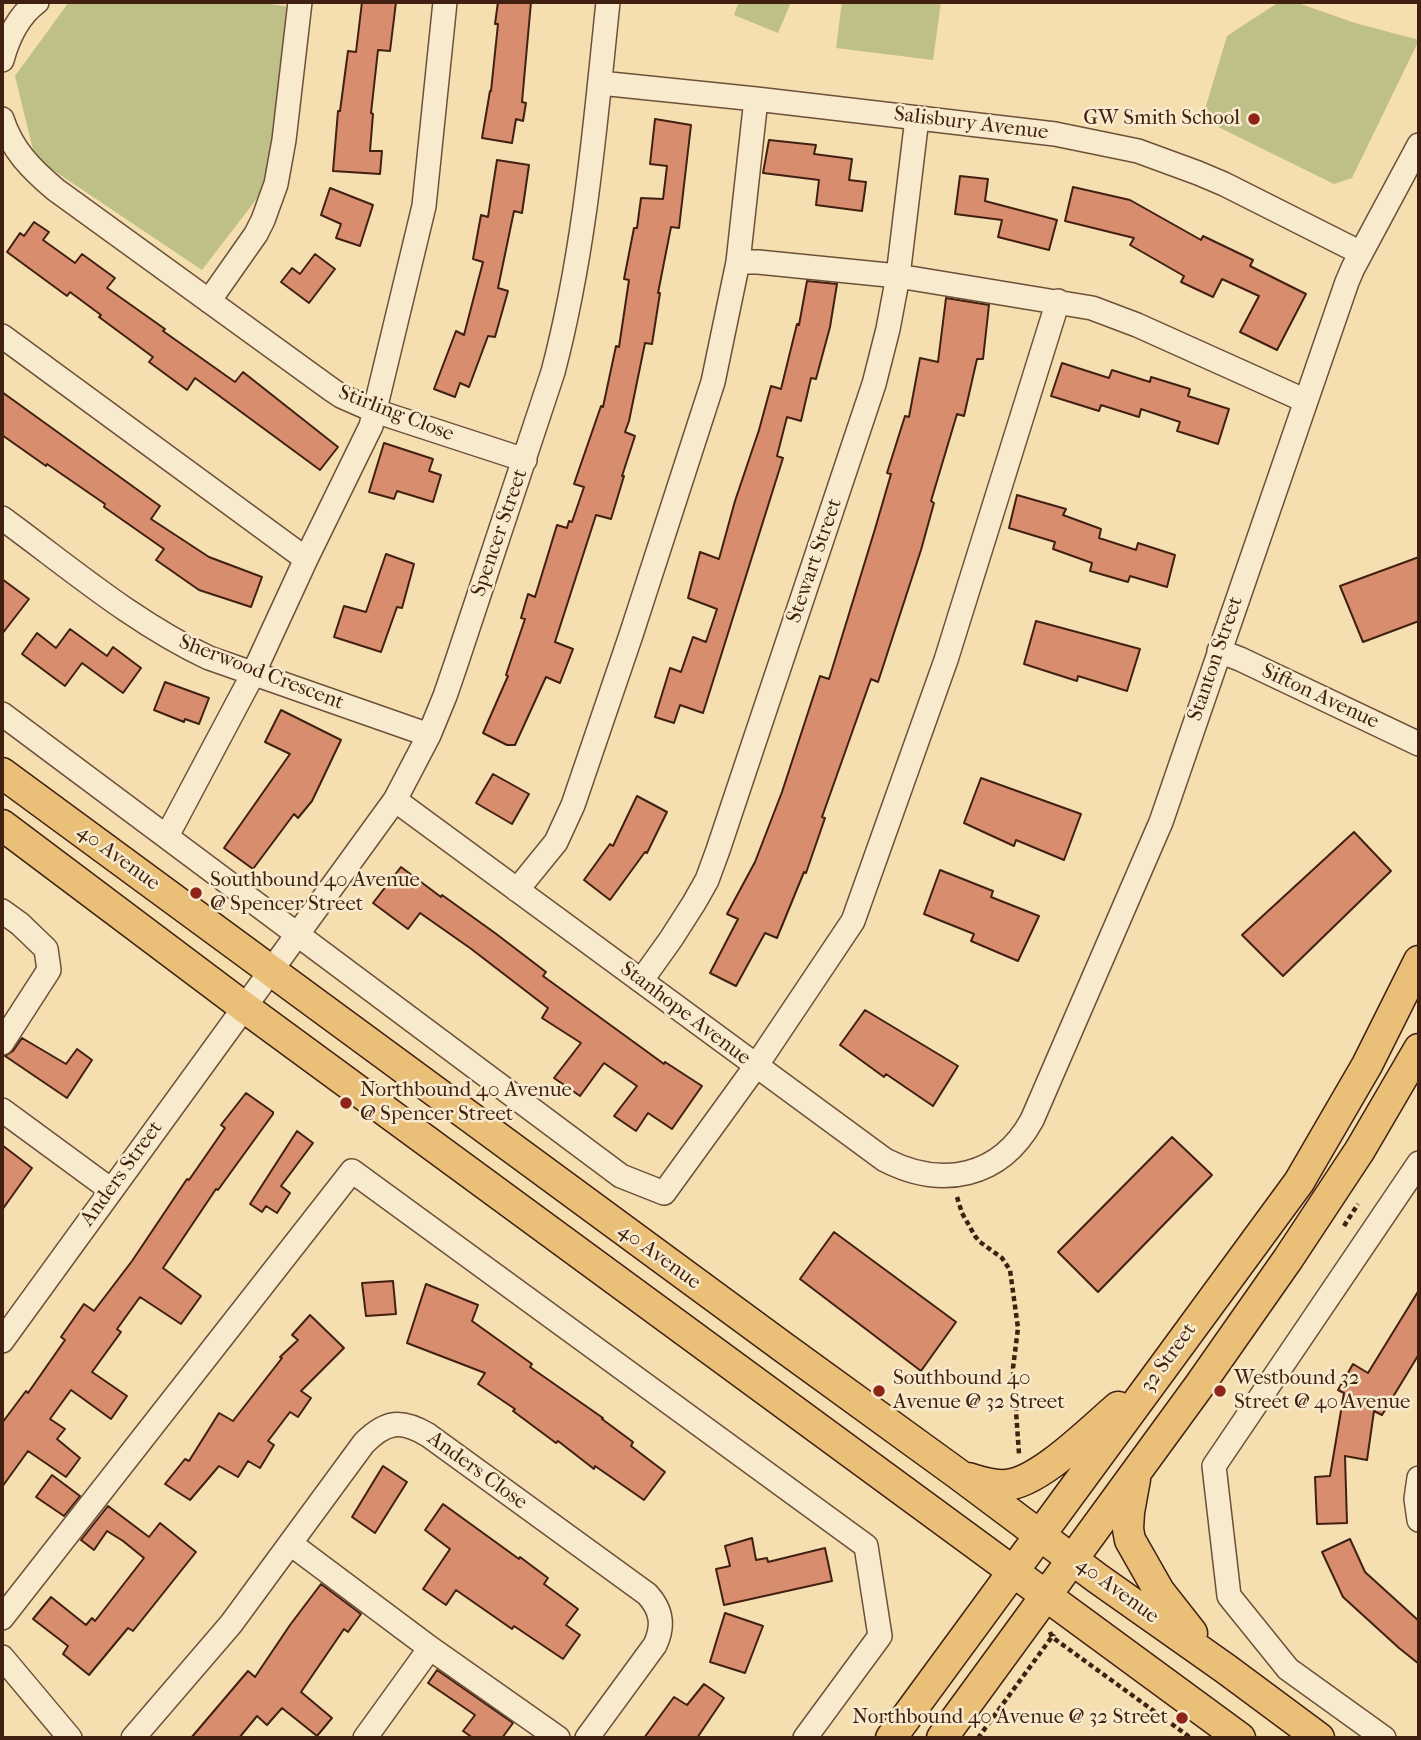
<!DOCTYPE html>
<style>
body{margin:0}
#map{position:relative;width:1421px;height:1740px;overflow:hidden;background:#f5deb0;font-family:"IM FELL French Canon",serif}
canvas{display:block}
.frame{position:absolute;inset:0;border:4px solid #412011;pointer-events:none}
</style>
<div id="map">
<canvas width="1421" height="1740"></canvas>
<div class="frame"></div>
</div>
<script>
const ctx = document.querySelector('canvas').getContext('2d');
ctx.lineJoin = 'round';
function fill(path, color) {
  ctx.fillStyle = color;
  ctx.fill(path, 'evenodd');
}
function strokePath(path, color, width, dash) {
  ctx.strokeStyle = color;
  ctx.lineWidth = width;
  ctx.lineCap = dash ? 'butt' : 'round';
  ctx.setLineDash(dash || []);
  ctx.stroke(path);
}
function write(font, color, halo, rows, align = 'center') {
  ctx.font = font + ' "IM FELL French Canon",serif';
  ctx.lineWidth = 5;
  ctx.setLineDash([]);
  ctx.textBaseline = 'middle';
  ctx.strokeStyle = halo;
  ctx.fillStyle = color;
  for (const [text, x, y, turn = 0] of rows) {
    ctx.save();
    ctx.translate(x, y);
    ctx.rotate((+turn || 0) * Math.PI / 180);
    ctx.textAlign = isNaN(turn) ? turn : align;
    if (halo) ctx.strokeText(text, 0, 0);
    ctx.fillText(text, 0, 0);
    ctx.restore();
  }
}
fill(new Path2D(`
 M 69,2 L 258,2 L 290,7 L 265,188 L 202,270 L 35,158 L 15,76 Z
 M 739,2 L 791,2 L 778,33 L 734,15 Z
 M 842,2 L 941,2 L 933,60 L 836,48 Z
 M 1279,2 L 1295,2 L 1355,23 L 1419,40 L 1352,178 L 1334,184 L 1202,119 L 1227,36 Z`), '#bfc088');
const building = new Path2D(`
 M 362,2 L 396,2 L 390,51 L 378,50 L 371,113 L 373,114 L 370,151 L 382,151 L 380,174 L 333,171 L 338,111 L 340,111 L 348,51 L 356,52 Z
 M 498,2 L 531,2 L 522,102 L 526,103 L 523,121 L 516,119 L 512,143 L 482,138 L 490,91 L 491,91 L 498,24 L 495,24 Z
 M 655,119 L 691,125 L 679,228 L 671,227 L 658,293 L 660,293 L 652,344 L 645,343 L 629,421 L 625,432 L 635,436 L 622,476 L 624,476 L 611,519 L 596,515 L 555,642 L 573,649 L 560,683 L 546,677 L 515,745 L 507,745 L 483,733 L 508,676 L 506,675 L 525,619 L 521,618 L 528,594 L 535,597 L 557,525 L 567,528 L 569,521 L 572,522 L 584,487 L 574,484 L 601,406 L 603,407 L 616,346 L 619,347 L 629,280 L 624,279 L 634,228 L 637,228 L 641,198 L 663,199 L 667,166 L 650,164 Z
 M 769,140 L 816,145 L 814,154 L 852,159 L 849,180 L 866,182 L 862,211 L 816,205 L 819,180 L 763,173 Z
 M 497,160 L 529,165 L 522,213 L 514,211 L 498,288 L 508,291 L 495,337 L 488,336 L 469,387 L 460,383 L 455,397 L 434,389 L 456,331 L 464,335 L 483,262 L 473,259 L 481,215 L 488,217 Z
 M 960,176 L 988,179 L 985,201 L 1057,220 L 1049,250 L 998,237 L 1002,220 L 955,214 Z
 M 1073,187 L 1130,200 L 1201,240 L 1203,236 L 1253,260 L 1250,266 L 1306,294 L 1277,350 L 1240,332 L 1259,296 L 1222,279 L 1213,297 L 1181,282 L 1184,276 L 1130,245 L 1134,238 L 1065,221 Z
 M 330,188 L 373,205 L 360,246 L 336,238 L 341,224 L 321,215 Z
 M 34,222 L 49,232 L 43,240 L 75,263 L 82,254 L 115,278 L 107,288 L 165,329 L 163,331 L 235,382 L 243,372 L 338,447 L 320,470 L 195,378 L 187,390 L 149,362 L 153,357 L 99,317 L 101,315 L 70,292 L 67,296 L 7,252 L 20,233 L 24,236 Z
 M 315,254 L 335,269 L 309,303 L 281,282 L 292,268 L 300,274 Z
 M 807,281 L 837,284 L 830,327 L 816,379 L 811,378 L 801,421 L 787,417 L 777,456 L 783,458 L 703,713 L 680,705 L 674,723 L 655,717 L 670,668 L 681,672 L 693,637 L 706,642 L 717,609 L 688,598 L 700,552 L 719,559 L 735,501 L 759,430 L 771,386 L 781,389 L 797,324 L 799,325 Z
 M 946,298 L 989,305 L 983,359 L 977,359 L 964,416 L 957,414 L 931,501 L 934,503 L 921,550 L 878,682 L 871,679 L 822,817 L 825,818 L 806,873 L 804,872 L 777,938 L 765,933 L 736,986 L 710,973 L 738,919 L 727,914 L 755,862 L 782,792 L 820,676 L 829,679 L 875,529 L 891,474 L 887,473 L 905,416 L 909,417 L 920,358 L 938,362 Z
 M 1062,363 L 1109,378 L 1112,370 L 1150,382 L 1151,377 L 1190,389 L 1188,396 L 1229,409 L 1218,444 L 1177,431 L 1180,422 L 1141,409 L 1139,417 L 1101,405 L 1099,411 L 1051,396 Z
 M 2,392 L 160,506 L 151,519 L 209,557 L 262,577 L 251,607 L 199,590 L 156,560 L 164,549 L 104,507 L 105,504 L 47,464 L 46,466 L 2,435 Z
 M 384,443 L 433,459 L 429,471 L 441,475 L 433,502 L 397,491 L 394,499 L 369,492 Z
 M 1017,495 L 1066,509 L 1063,515 L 1101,529 L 1099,538 L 1136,550 L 1138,543 L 1175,555 L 1167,587 L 1130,576 L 1128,582 L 1090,571 L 1092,563 L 1053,549 L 1055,542 L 1009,528 Z
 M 386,554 L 414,564 L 402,608 L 397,607 L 381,652 L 334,637 L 344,606 L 366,612 Z
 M 1419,557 L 1419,621 L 1363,642 L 1340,586 Z
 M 2,579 L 29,599 L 2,634 Z
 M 1036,621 L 1140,649 L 1127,691 L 1078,676 L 1077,681 L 1024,664 Z
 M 70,629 L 107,656 L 113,647 L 141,668 L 123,693 L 82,663 L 65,686 L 22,654 L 37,633 L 56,648 Z
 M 165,682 L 209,698 L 199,724 L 185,719 L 184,722 L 154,710 Z
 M 281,710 L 341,740 L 312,801 L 298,818 L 294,814 L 253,869 L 224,848 L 290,754 L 265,742 Z
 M 493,774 L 529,794 L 512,824 L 476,803 Z
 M 981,778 L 1081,814 L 1064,860 L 1016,840 L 1014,846 L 964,823 Z
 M 637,796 L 667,812 L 647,853 L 645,852 L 610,900 L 584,880 L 610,844 L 613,846 Z
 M 1354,832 L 1391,871 L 1283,976 L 1242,935 Z
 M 401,867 L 441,897 L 442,895 L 495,933 L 546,972 L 543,976 L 664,1064 L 665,1062 L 702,1086 L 672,1129 L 648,1113 L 636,1131 L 614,1116 L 637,1086 L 604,1063 L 580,1096 L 554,1078 L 581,1043 L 542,1018 L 548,1008 L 470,948 L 420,913 L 408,929 L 373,903 Z
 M 940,870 L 993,891 L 991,897 L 1039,916 L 1018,961 L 971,941 L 974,934 L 924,914 Z
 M 865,1010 L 958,1066 L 933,1106 L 886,1074 L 884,1077 L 840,1045 Z
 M 22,1038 L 66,1064 L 77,1049 L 92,1060 L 67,1098 L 5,1056 L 13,1051 Z
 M 246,1093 L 273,1112 L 273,1114 L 218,1190 L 216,1189 L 163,1268 L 201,1296 L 181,1324 L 140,1297 L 117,1329 L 121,1332 L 92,1372 L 127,1396 L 111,1419 L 71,1390 L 50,1419 L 65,1429 L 57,1439 L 80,1458 L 66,1477 L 28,1451 L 2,1487 L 2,1423 L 26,1391 L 28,1393 L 65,1340 L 61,1337 L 84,1304 L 94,1311 L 132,1261 L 187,1179 L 189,1180 L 225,1128 L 221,1125 Z
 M 297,1131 L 313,1143 L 281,1186 L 290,1193 L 277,1213 L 266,1206 L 262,1212 L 250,1204 Z
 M 1172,1137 L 1212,1175 L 1098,1292 L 1058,1252 Z
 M 2,1145 L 32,1168 L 2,1210 Z
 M 834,1232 L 956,1322 L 921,1371 L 800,1279 Z
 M 393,1281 L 396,1314 L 366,1316 L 362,1283 Z
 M 426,1284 L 478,1305 L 472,1321 L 532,1364 L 530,1367 L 603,1418 L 602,1419 L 633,1442 L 631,1446 L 665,1472 L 644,1500 L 595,1466 L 594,1469 L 558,1441 L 556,1443 L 513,1411 L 515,1409 L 478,1384 L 485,1373 L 407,1343 Z
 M 1419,1290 L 1419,1354 L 1382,1415 L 1374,1411 L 1367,1460 L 1345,1456 L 1347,1523 L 1317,1524 L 1315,1477 L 1330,1476 L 1344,1393 L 1338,1390 L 1353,1364 L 1368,1373 Z
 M 310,1315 L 344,1348 L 301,1391 L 311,1398 L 298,1417 L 290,1412 L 268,1441 L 274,1445 L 260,1468 L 248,1461 L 238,1477 L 219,1466 L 190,1500 L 165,1484 L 185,1459 L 189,1461 L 219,1413 L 233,1421 L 282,1358 L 280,1357 L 298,1340 L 292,1335 Z
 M 383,1466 L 407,1482 L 375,1533 L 352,1517 Z
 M 52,1475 L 80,1496 L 64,1516 L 36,1497 Z
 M 443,1504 L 519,1559 L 520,1557 L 548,1578 L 544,1584 L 578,1609 L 566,1625 L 580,1635 L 563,1659 L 514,1626 L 512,1629 L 456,1590 L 446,1605 L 423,1589 L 450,1549 L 425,1530 Z
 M 108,1506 L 149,1537 L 160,1523 L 196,1552 L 133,1631 L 128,1628 L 89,1675 L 63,1654 L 68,1646 L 33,1619 L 51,1597 L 86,1625 L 92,1618 L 95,1621 L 144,1558 L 123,1541 L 107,1531 L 94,1550 L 81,1540 Z
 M 752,1538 L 756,1560 L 767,1558 L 768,1562 L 825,1548 L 832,1581 L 724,1605 L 716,1569 L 730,1566 L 725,1546 Z
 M 1350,1539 L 1365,1572 L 1419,1621 L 1419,1664 L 1399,1648 L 1343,1597 L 1322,1552 Z
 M 321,1584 L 361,1614 L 348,1632 L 344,1629 L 301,1692 L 332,1718 L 317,1736 L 282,1708 L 267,1725 L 257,1716 L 239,1738 L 191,1738 L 248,1671 L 255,1677 L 290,1625 Z
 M 725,1613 L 763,1626 L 745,1673 L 710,1662 Z
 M 437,1670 L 513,1723 L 502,1738 L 473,1738 L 463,1731 L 475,1715 L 428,1683 Z
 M 704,1684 L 724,1698 L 697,1738 L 644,1738 L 674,1697 L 687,1705 Z`);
fill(building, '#d88e6e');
strokePath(building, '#412011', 2);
const minor = new Path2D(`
 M 2,60 C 8,38 18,16 37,2
 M 600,83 L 756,99 L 1055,134 L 1138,151 L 1198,173 L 1224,184 L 1361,253
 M 2,119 C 12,150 31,169 56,190 L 332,390 L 341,396 L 375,411 L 525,460
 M 738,262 L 758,262 L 898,276 L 1092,308 L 1137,325 L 1306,401
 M 209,301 L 256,234 L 263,220 L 276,184 L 284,140 L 300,2
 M 2,336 L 306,559
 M 2,518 C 69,567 134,623 209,658 L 429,735
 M 1219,651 L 1240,659 L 1419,744
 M 2,714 L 621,1176 L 664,1193 L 756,1066 L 853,921 L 946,660 L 1058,301
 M 395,800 L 885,1160 C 942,1189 1000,1178 1032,1120 L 1161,822 L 1347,282 L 1353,268 L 1419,145
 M 167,836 L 253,674 L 306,559 L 371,426 L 424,206 L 445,2
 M 517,890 L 556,842 L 573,805 L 631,635 L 713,382 L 738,262 L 756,99
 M 2,911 L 20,924 L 46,949 L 49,970 L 2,1043
 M 641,981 L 671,939 L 694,903 L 707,880 L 718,850 L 874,384 L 888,329 L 898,276 L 917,118
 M 2,1110 L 111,1190
 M 2,1341 L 395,800 L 429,735 L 445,696 L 456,664 L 553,372 C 585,251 595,126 608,2
 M 1419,1478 L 1416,1499 L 1419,1520
 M 291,1544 L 430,1648 L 558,1738
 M 2,1618 L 352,1171 L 866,1546 L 880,1636 L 805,1738
 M 2,1657 L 70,1738
 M 133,1738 L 231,1624 L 364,1443 C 386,1421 401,1419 428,1435 L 647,1594 C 662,1610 664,1626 655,1645 L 587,1738
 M 365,1738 L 430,1648
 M 1384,1738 L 1288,1669 L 1229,1596 L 1214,1466 L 1419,1163`);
const major = new Path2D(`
 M 2,773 L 783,1347 L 958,1474 L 1097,1578 L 1226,1669 L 1319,1738
 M 2,825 L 244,1007 L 1240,1738
 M 968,1478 C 980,1482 993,1486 1006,1485 C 1039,1483 1092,1429 1118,1407
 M 1135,1479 L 1129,1512 L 1128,1529 L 1130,1540 L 1159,1591 L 1192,1633
 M 891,1738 L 1299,1182 L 1367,1065 L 1419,961
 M 942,1738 L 1199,1386 L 1288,1259 L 1360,1150 L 1419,1049`);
strokePath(minor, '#6e5039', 26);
strokePath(major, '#412011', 33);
strokePath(new Path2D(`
 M 957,1197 L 962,1213 L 975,1236 L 980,1242 L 1002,1258 L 1010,1270 L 1018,1328 L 1013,1368 L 1019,1454
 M 1344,1226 L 1358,1204
 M 1050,1632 L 1052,1637 L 1191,1738
 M 978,1738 L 1054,1634`), '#412011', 4.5, [5, 3.5]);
strokePath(minor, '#f8eacc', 23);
strokePath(major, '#eabf78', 30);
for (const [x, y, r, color] of [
 [1254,119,7,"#8f2418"],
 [196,893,7,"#8f2418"],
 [346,1103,7,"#8f2418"],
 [879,1391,7,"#8f2418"],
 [1220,1391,7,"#8f2418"],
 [1182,1718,7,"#8f2418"]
]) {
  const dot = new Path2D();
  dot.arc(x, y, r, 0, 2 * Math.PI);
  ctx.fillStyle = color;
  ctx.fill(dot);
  strokePath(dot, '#f8eacc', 2.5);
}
write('21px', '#412011', '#f8eacc', [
 ["GW Smith School",1240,119,"right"],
 ["Southbound 40 Avenue",210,881],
 ["@ Spencer Street",210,905],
 ["Northbound 40 Avenue",360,1091],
 ["@ Spencer Street",360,1115],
 ["Southbound 40",893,1379],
 ["Avenue @ 32 Street",893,1403],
 ["Westbound 32",1234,1379],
 ["Street @ 40 Avenue",1234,1403],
 ["Northbound 40 Avenue @ 32 Street",1168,1718,"right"]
], 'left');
write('21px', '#412011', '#f8eacc', [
 ["Salisbury Avenue",971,124,7],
 ["Stirling Close",396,414,21],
 ["Spencer Street",500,533,-71],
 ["Stewart Street",815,561,-71],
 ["Stanton Street",1216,659,-71],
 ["Sherwood Crescent",261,673,21],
 ["Sifton Avenue",1320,697,25],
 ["40 Avenue",118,858,36],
 ["Stanhope Avenue",685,1014,37],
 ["Anders Street",122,1174,-54],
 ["40 Avenue",659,1257,36],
 ["32 Street",1169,1358,-54],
 ["Anders Close",477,1471,36],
 ["40 Avenue",1117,1591,36]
]);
</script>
